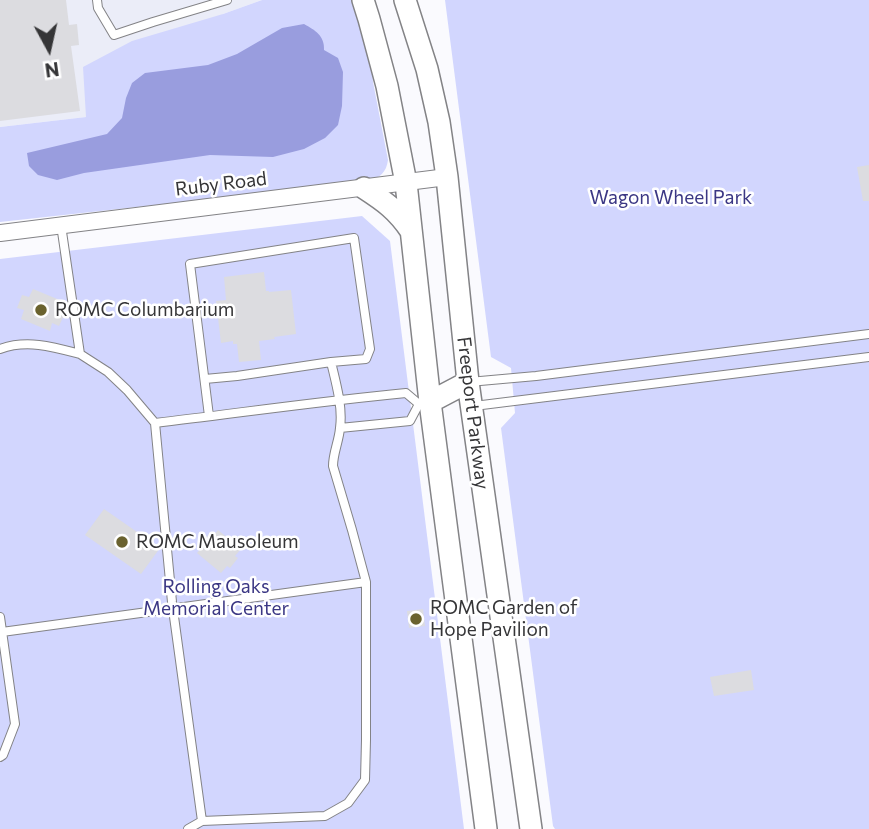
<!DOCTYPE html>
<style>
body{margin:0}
#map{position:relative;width:869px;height:829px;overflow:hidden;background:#fafafe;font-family:Commissioner,sans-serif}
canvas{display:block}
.north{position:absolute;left:14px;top:14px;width:70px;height:70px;-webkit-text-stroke:5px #fff;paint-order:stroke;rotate:172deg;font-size:19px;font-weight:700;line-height:28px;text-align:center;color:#353537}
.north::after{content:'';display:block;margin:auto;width:24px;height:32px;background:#353537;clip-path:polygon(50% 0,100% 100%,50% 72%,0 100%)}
</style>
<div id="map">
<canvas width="869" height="829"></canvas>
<div class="north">N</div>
</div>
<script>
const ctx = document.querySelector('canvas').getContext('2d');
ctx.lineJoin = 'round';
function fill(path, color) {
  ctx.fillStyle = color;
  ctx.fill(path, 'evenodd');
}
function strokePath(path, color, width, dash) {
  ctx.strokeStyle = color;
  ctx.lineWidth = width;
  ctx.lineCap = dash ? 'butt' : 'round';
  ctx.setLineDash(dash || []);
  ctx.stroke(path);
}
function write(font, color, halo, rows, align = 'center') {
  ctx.font = font + ' Commissioner,sans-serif';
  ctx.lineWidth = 5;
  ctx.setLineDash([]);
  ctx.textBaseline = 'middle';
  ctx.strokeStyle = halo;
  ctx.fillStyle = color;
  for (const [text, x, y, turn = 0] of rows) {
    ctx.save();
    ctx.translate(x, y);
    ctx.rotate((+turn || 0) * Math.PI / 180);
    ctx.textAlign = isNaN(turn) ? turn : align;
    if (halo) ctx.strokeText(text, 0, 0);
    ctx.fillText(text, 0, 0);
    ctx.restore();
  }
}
fill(new Path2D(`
 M 0,0 L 262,0 L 223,14 L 86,117 L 0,127 Z`), '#ebedf8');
fill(new Path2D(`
 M 262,0 L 355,0 L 371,57 L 373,82 L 388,160 C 385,185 359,182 338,185 L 0,222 L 0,127 L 86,117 L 83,67 L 132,41 L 223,14 Z
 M 445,0 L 869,0 L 869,829 L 555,829 L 553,826 L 501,428 L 515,413 L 511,368 L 491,357 Z
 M 362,216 L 390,241 L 464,829 L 0,829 L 0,259 Z`), '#d2d6fe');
fill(new Path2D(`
 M 304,24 C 315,30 325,36 324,50 L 338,58 L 343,72 L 342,106 L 338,125 L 325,138 L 304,149 L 273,157 L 210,155 L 84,173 L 57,180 L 38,175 L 29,166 L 27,153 L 107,134 L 122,118 L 126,98 L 132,83 L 145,73 L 208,65 L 237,54 L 282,28 Z`), '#999dde');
fill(new Path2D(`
 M 0,0 L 66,0 L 69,25 L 77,24 L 79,45 L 71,46 L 80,111 L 0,121 Z
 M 869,165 L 869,201 L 863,201 L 857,167 Z
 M 264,272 L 266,291 L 269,291 L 269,292 L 291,290 L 296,334 L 274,337 L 275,339 L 259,341 L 261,360 L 239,362 L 237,344 L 233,344 L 233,341 L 221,343 L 216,301 L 226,300 L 224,277 Z
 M 33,289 L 62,301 L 59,310 L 65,313 L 59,326 L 52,323 L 50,331 L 21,319 L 24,310 L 17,308 L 22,295 L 29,297 Z
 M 104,509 L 160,548 L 141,574 L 85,535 Z
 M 218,530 L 241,549 L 235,556 L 238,558 L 230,568 L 227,566 L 221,573 L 197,553 L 204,545 L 202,543 L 209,534 L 212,537 Z
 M 423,609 L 425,626 L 409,628 L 407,611 Z
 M 751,670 L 754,690 L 714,696 L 710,677 Z`), '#dcdce0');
const service = new Path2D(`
 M 97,0 L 98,8 L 114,35 L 153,22 L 227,0
 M 61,225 L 80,354 L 108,372 L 127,390 L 155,423
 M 0,349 C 27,339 54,347 80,354
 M 205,379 L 237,376 L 331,362
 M 469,382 L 536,376 L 869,334
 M 474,406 L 869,357
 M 209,416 L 190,264 L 354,238 L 370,349 L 366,359 L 331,362 C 336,383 343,407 340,428 C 339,441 333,453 333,466 L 352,530 L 366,582 L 366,740 L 365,780 L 348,803 L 325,816 L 202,821 L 172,602 L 155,423 C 239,413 322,401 406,393 L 419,404 L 427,403
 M 340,428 L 410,421 L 419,404
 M 0,617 L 15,724 L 3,755 L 0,757
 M 2,632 L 366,582
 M 188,829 L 202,821`);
const minor = new Path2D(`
 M 0,233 L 447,177`);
const secondary = new Path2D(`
 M 363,0 L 369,19 L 387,86 L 406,183 L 430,402 L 486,829
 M 405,0 L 427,69 L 439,122 L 447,177 L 468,382 L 531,829
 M 364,188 C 384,201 397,210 411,231
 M 430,402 L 468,382`);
strokePath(service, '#838386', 10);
strokePath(minor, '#838386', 18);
strokePath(secondary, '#838386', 24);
strokePath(service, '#fff', 8);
strokePath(minor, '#fff', 16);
strokePath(secondary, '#fff', 21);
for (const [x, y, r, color] of [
 [41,310,7,"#6a622f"],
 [122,542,7,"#6a622f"],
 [416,619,7,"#6a622f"]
]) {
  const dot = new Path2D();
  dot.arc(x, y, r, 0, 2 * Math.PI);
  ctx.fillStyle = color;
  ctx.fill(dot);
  strokePath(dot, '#fff', 2.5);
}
write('19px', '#353537', '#fff', [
 ["Ruby Road",221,184,-7],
 ["Freeport Parkway",473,413,83]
]);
write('19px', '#3b3784', '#fff', [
 ["Wagon Wheel Park",671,198],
 ["Rolling Oaks",216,587],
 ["Memorial Center",216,609]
]);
write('19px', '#353537', '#fff', [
 ["ROMC Columbarium",55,310],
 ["ROMC Mausoleum",136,542],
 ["ROMC Garden of",430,608],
 ["Hope Pavilion",430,630]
], 'left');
</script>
